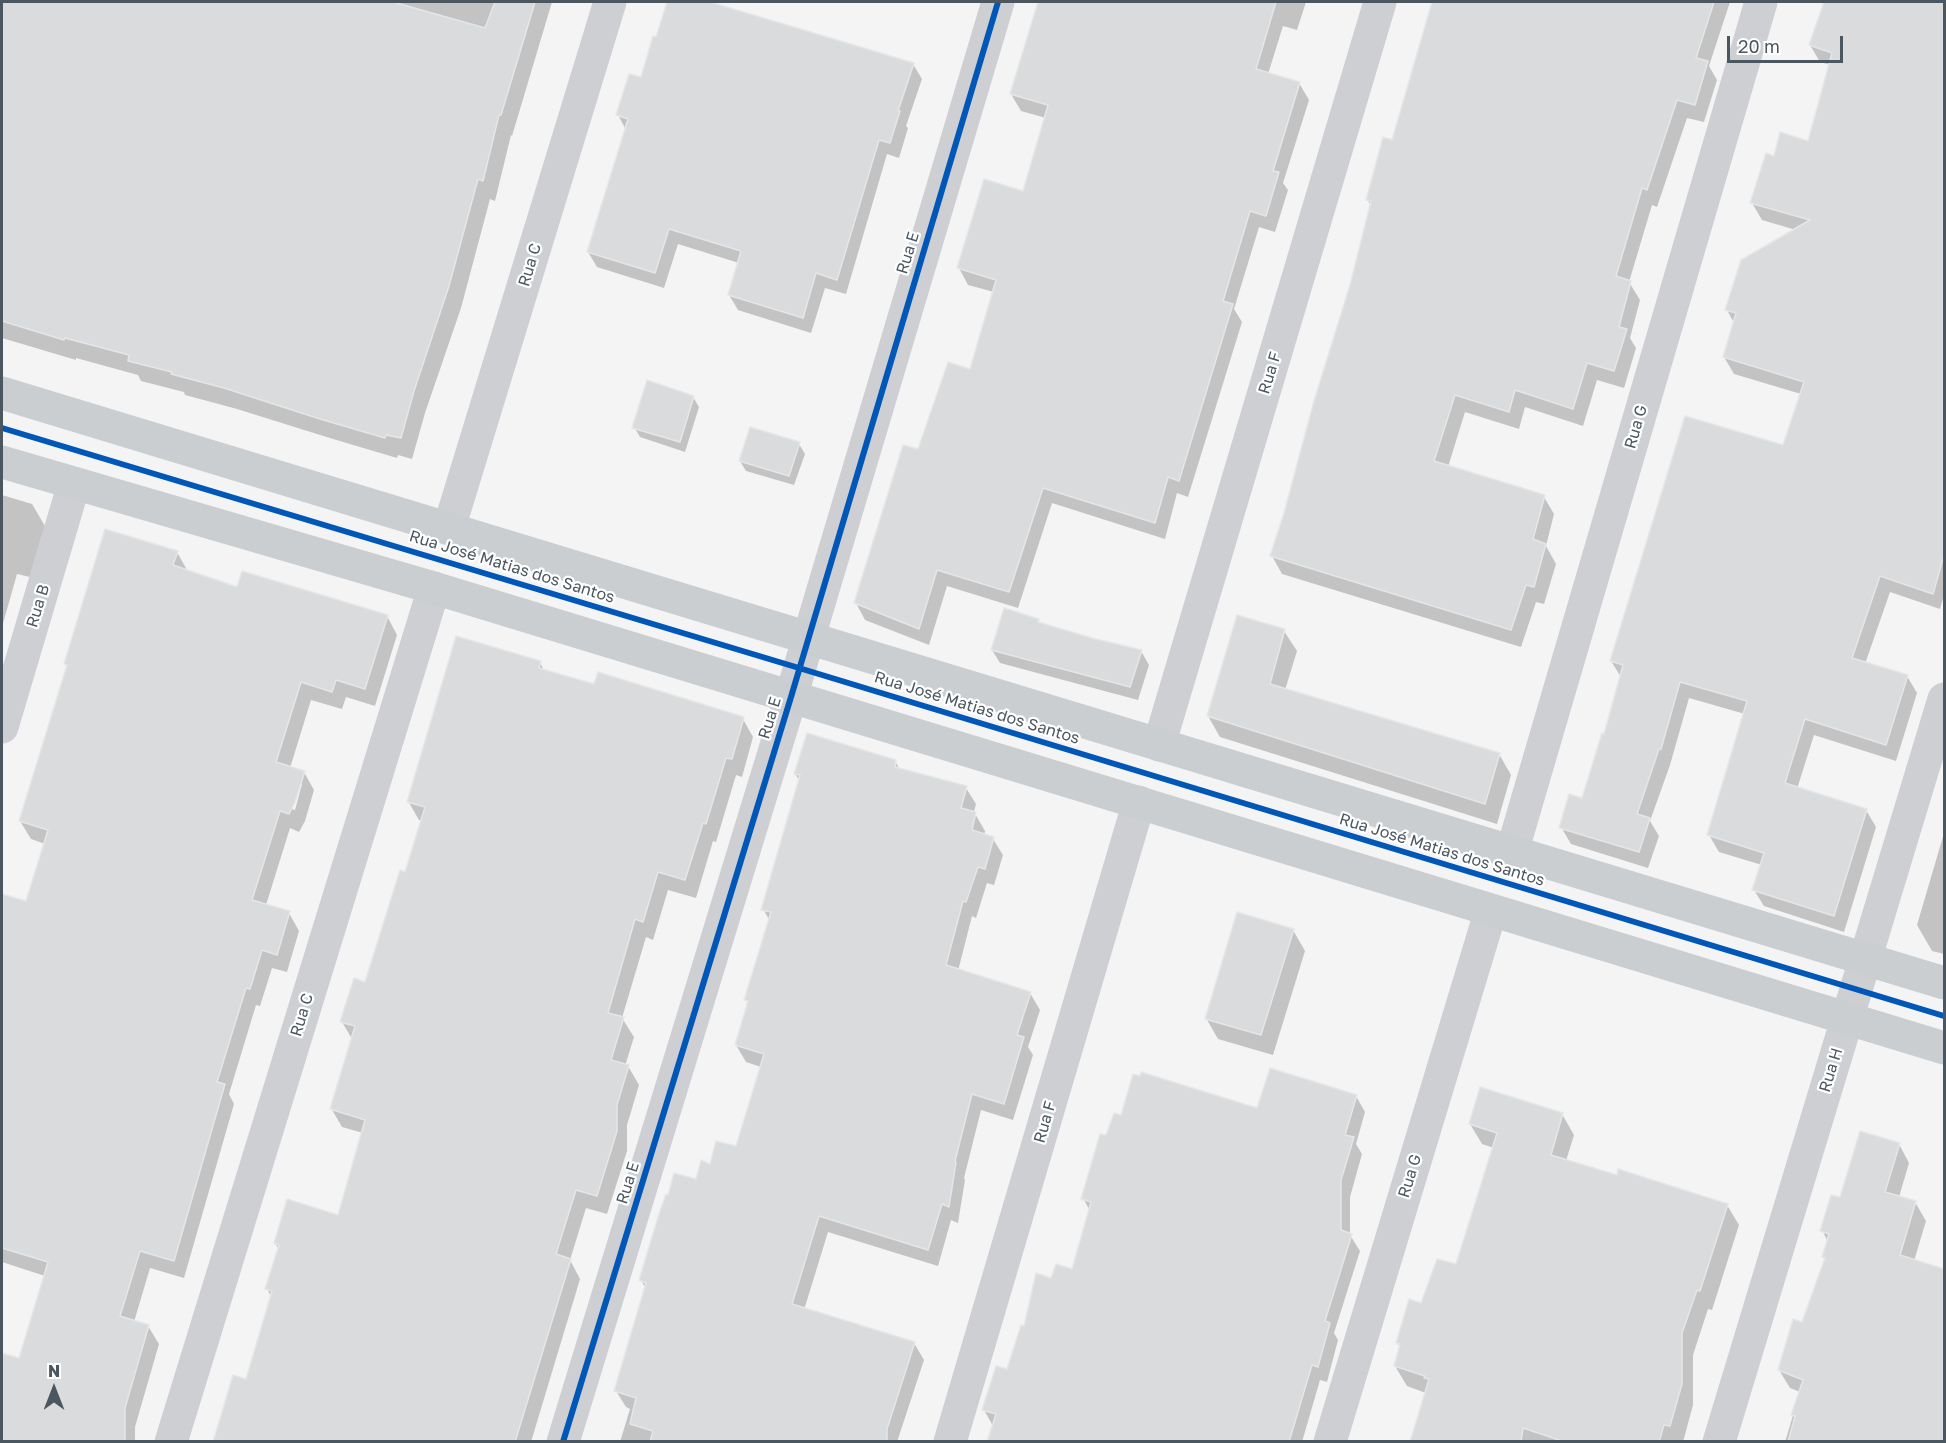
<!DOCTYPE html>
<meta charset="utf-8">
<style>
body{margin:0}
#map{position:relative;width:1946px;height:1443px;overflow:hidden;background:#f4f4f4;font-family:"Golos Text",sans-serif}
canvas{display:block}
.frame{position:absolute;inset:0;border:3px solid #4b5760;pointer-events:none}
.north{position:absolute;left:24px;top:1359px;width:60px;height:60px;-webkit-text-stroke:4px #fff;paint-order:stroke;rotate:0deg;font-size:16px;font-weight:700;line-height:24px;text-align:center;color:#4b5760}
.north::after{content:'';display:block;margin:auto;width:21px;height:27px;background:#4b5760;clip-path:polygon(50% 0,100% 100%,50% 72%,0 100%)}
.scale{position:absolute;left:1727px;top:36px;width:116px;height:27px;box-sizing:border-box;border:3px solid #4b5760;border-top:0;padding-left:8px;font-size:18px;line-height:21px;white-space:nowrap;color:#4b5760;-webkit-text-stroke:4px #fff;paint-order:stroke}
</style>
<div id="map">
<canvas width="1946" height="1443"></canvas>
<div class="frame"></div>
<div class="north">N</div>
<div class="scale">20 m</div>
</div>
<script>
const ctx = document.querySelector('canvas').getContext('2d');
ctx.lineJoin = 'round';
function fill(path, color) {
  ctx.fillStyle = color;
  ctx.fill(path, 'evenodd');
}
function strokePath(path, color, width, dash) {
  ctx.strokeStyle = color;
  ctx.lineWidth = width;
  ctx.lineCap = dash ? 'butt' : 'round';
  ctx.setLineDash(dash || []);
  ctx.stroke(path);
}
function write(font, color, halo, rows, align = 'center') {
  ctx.font = font + ' "Golos Text",sans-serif';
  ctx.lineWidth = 4.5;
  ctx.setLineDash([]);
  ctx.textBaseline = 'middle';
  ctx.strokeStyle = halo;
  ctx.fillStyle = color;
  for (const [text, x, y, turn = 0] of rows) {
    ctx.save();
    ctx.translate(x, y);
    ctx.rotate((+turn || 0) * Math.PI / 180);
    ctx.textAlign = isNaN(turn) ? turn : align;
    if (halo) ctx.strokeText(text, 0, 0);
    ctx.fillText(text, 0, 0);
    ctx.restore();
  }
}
fill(new Path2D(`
 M 2,2 L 552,2 L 512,136 L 511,135 L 495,201 L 490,199 L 461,308 L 425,413 L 412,459 L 398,455 L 397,458 L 333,439 L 237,409 L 185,395 L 184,392 L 141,381 L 138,375 L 76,358 L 76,360 L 2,338 Z
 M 668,2 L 706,2 L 913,64 L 922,79 L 906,126 L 908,128 L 899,158 L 887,154 L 846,294 L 825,288 L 811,333 L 738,310 L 729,295 L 739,263 L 678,244 L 664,288 L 597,267 L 588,252 L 626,130 L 618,115 L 642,79 Z
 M 1040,2 L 1306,2 L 1297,30 L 1283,26 L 1268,74 L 1299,83 L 1309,100 L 1283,183 L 1288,190 L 1275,232 L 1259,227 L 1234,309 L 1242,322 L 1188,497 L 1177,493 L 1165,539 L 1052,503 L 1018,608 L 947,586 L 929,645 L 865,620 L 856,603 L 919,451 L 971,371 L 994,292 L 968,285 L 959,268 L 1024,193 L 1046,118 L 1021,111 L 1011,94 Z
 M 1436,2 L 1730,2 L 1709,66 L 1717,80 L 1704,122 L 1687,118 L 1657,207 L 1652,205 L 1629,282 L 1640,300 L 1630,338 L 1636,348 L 1624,388 L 1597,380 L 1583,426 L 1525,407 L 1519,429 L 1465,412 L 1448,467 L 1544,497 L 1554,514 L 1546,546 L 1556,564 L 1544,604 L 1536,602 L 1521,647 L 1282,574 L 1272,556 L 1351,285 L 1371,206 L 1367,199 L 1393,142 Z
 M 1822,2 L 1944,2 L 1944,595 L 1940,609 L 1890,592 L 1865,664 L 1907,676 L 1917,693 L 1896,761 L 1814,735 L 1797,789 L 1866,810 L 1876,827 L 1844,932 L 1764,906 L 1754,890 L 1762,865 L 1719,852 L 1709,835 L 1745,714 L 1689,698 L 1670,765 L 1650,821 L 1659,836 L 1648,868 L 1571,844 L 1561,827 L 1583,800 L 1605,736 L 1621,677 L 1611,661 L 1784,447 L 1801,394 L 1734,374 L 1724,357 L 1734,323 L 1727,310 L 1796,230 L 1762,220 L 1752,203 L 1775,158 L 1809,143 L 1830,65 L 1820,62 L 1810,45 L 1824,6 Z
 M 693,397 L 699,407 L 685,452 L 640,437 L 634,427 Z
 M 799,444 L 805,454 L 794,485 L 746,471 L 740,461 Z
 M 2,495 L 32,504 L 45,526 L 30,577 L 17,574 L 2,627 Z
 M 177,552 L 187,570 L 238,588 L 387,616 L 397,635 L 375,706 L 346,697 L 342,709 L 311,700 L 290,768 L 304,772 L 314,790 L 305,821 L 299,832 L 290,828 L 266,905 L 289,913 L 299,931 L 287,972 L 272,968 L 260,1006 L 256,1005 L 229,1094 L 234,1104 L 184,1278 L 150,1268 L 134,1322 L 148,1326 L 159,1344 L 135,1427 L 135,1442 L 2,1442 L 2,1370 L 6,1356 L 20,1360 L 45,1276 L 2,1262 L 2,896 L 27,903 L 45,844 L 31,839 L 20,821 L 67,668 L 65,664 ZM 299,784 L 302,784 L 295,810 L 292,809 Z
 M 1038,620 L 1040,624 L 1091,640 L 1141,651 L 1149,665 L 1138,700 L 1000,663 L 992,650 Z
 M 1284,631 L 1297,651 L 1285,690 L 1499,754 L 1511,775 L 1497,824 L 1220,737 L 1208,716 Z
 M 540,662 L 544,671 L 595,686 L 743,719 L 753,737 L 742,777 L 736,775 L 716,842 L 713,841 L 696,898 L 668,890 L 653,940 L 646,937 L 622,1018 L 634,1037 L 625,1066 L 628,1066 L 639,1085 L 627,1125 L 627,1151 L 607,1214 L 586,1208 L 570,1260 L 580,1279 L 531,1442 L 215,1442 L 247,1381 L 272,1298 L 267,1289 L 279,1250 L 275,1243 L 339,1216 L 363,1133 L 342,1127 L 331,1108 L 352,1039 L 342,1022 L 366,984 L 406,874 L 422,821 L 419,820 L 408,801 Z
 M 895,761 L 900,770 L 966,788 L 976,804 L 974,812 L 985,831 L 984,836 L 993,839 L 1003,855 L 994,885 L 987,883 L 976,918 L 972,916 L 958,971 L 1030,993 L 1040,1010 L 1028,1047 L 1033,1055 L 1013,1120 L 981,1110 L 964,1178 L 965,1180 L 958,1223 L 951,1220 L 938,1266 L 828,1232 L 804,1310 L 914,1343 L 924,1360 L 897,1442 L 620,1442 L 630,1409 L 626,1407 L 616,1391 L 646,1289 L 641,1280 L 697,1181 L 711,1165 L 737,1148 L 761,1067 L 746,1062 L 736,1045 L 749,1005 L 746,1000 L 770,921 L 763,909 L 800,781 L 795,774 Z
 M 1944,833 L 1944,954 L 1932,951 L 1917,925 Z
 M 1293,930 L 1305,951 L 1273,1055 L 1218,1039 L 1206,1018 Z
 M 1356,1096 L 1365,1112 L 1356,1144 L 1362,1154 L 1350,1197 L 1350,1235 L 1360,1251 L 1334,1333 L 1338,1340 L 1327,1382 L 1320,1380 L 1302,1442 L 988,1442 L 993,1426 L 984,1410 L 1008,1371 L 1025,1328 L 1052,1280 L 1073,1271 L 1090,1211 L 1083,1198 L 1107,1137 L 1122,1117 L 1258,1110 Z
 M 1562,1114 L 1574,1135 L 1566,1161 L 1727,1205 L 1739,1225 L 1712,1310 L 1708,1309 L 1693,1355 L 1693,1405 L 1683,1442 L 1411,1442 L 1426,1393 L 1407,1386 L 1395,1366 L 1401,1348 L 1397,1343 L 1422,1304 L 1457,1266 L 1494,1148 L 1482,1144 L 1470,1124 Z
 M 1899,1144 L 1909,1163 L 1899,1197 L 1915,1202 L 1926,1221 L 1914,1261 L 1944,1271 L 1944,1442 L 1785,1442 L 1800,1392 L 1790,1388 L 1779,1370 L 1803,1324 L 1825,1260 L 1824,1257 L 1828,1242 L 1822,1230 L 1841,1199 Z`), '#0003');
const building = new Path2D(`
 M 2,2 L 393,2 L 485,28 L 495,2 L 535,2 L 501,115 L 499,115 L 483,181 L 478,179 L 449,286 L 414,391 L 401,438 L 386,435 L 385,438 L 320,419 L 224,388 L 171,374 L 172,372 L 128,361 L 129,355 L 65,338 L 64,340 L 2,321 Z
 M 667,2 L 710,2 L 914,63 L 898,111 L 900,111 L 890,143 L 879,140 L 837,280 L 816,273 L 803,318 L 728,295 L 741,251 L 669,229 L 655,273 L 587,252 L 628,119 L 616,115 L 629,74 L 641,77 L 653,36 L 656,37 Z
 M 1038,2 L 1276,2 L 1256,69 L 1300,82 L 1273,171 L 1279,172 L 1266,216 L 1250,211 L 1223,301 L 1233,304 L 1179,481 L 1168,477 L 1155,523 L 1043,488 L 1009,592 L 937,570 L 919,629 L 854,603 L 903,445 L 918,449 L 948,362 L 970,369 L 996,280 L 957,268 L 984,179 L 1023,191 L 1048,105 L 1010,94 Z
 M 1432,2 L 1714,2 L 1696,58 L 1708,61 L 1695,105 L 1677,100 L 1647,190 L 1642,188 L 1616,276 L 1631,281 L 1619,327 L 1627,329 L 1614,371 L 1587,363 L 1573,409 L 1515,390 L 1509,412 L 1455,395 L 1434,461 L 1545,495 L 1533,539 L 1546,544 L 1534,587 L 1526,585 L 1511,630 L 1270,556 L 1284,513 L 1314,401 L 1350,285 L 1371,201 L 1366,200 L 1383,137 L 1392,140 Z
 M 1824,2 L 1944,2 L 1944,555 L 1933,594 L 1880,576 L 1852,658 L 1908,675 L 1886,745 L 1805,719 L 1785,783 L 1867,809 L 1834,916 L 1752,890 L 1764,853 L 1707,835 L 1747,701 L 1680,682 L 1661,749 L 1659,749 L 1637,814 L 1650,818 L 1639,852 L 1559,828 L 1569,794 L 1582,798 L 1602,733 L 1604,734 L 1623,665 L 1610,661 L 1685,416 L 1783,445 L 1804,382 L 1723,357 L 1736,313 L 1725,310 L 1741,260 L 1810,220 L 1750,203 L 1766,153 L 1774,156 L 1780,132 L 1808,141 L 1832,53 L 1809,45 Z
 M 647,380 L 694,396 L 680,442 L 632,428 Z
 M 750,427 L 800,442 L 789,476 L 739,461 Z
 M 105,529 L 178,551 L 173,565 L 237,587 L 242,571 L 388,615 L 365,689 L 336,680 L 332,692 L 301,682 L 276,762 L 305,771 L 295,802 L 289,814 L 280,811 L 252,900 L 290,911 L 277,955 L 262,950 L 250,989 L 246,988 L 217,1082 L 225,1084 L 174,1261 L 140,1251 L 120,1316 L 149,1325 L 125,1408 L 125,1442 L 2,1442 L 2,1353 L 19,1358 L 48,1262 L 2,1248 L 2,894 L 26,901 L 48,830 L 19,821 L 67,665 L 64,664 Z
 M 1004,608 L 1039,619 L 1038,622 L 1092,638 L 1142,650 L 1130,687 L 991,650 Z
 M 1237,615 L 1285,629 L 1270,684 L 1500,753 L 1485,804 L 1207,716 Z
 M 456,636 L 541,661 L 539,668 L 594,684 L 598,672 L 744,717 L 732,759 L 726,758 L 706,824 L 703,823 L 685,880 L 658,872 L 643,922 L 635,919 L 608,1013 L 624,1017 L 611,1060 L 629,1065 L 617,1105 L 617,1131 L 597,1196 L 576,1190 L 556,1254 L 571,1259 L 515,1442 L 213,1442 L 233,1375 L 246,1379 L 272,1291 L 265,1289 L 279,1245 L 274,1243 L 287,1199 L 338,1215 L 365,1120 L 330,1109 L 355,1026 L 340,1022 L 354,978 L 365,982 L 400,870 L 405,872 L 425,807 L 407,802 Z
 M 807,733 L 896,760 L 895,767 L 967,786 L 961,808 L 976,812 L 972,830 L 994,837 L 985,869 L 978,867 L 966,902 L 963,901 L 946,965 L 1031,992 L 1017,1035 L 1024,1037 L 1004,1104 L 972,1094 L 955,1161 L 956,1162 L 949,1207 L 942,1204 L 928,1250 L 819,1216 L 792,1304 L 915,1342 L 887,1429 L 887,1442 L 650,1442 L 653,1431 L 630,1424 L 636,1398 L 614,1391 L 646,1283 L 639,1280 L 658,1217 L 666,1194 L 668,1195 L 674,1173 L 696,1179 L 701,1160 L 710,1164 L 716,1141 L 736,1146 L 764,1054 L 735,1045 L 748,1001 L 744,1000 L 771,912 L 761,910 L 800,775 L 794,774 Z
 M 1237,912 L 1294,929 L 1261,1035 L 1205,1019 Z
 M 1270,1068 L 1357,1095 L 1345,1135 L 1354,1137 L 1341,1180 L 1341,1230 L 1352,1234 L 1325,1321 L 1330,1323 L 1318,1367 L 1312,1365 L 1289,1442 L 987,1442 L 996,1414 L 982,1410 L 996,1366 L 1007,1369 L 1021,1325 L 1024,1326 L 1036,1273 L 1051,1278 L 1056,1264 L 1072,1269 L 1091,1202 L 1081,1199 L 1100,1134 L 1106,1135 L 1114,1113 L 1121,1115 L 1133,1074 L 1140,1076 L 1141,1072 L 1257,1108 Z
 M 1480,1087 L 1563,1113 L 1551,1155 L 1617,1175 L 1618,1169 L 1728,1204 L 1700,1291 L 1697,1290 L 1682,1333 L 1682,1384 L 1670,1426 L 1664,1425 L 1659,1442 L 1565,1442 L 1523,1428 L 1521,1442 L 1410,1442 L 1429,1379 L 1424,1378 L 1425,1376 L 1394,1366 L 1400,1344 L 1396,1343 L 1409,1299 L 1421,1303 L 1437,1259 L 1456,1264 L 1497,1133 L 1469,1124 Z
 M 1860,1131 L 1900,1143 L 1885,1192 L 1916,1201 L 1900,1255 L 1944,1269 L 1944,1442 L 1788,1442 L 1795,1416 L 1791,1415 L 1803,1380 L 1778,1370 L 1793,1319 L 1802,1322 L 1825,1258 L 1822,1257 L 1829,1234 L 1820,1231 L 1831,1195 L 1840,1197 Z`);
fill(building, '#dadbdc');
strokePath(building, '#e5e6e7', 1.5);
strokePath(new Path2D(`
 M 449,528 L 610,2
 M 2,727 L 74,484
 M 1159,745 L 1380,2
 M 1512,852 L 1761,2
 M 171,1442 L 434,588
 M 563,1442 L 791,697 L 998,2
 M 950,1442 L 1139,802
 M 1330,1442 L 1491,910
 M 1719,1442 L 1944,699`), '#cdcfd2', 33);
strokePath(new Path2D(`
 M 2,393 L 1944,983
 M 2,462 L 434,588 L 1944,1048`), '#caced0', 33);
strokePath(new Path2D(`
 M 2,428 L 799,668 L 1944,1016
 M 563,1442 L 791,697 L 998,2`), '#0057b8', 6);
write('16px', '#4b5760', '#fff', [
 ["Rua E",908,253,-73],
 ["Rua C",530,265,-73],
 ["Rua F",1270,373,-73],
 ["Rua G",1636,427,-74],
 ["Rua José Matias dos Santos",512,567,17],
 ["Rua B",38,606,-73],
 ["Rua José Matias dos Santos",977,708,17],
 ["Rua E",770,718,-73],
 ["Rua José Matias dos Santos",1442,850,17],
 ["Rua C",302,1015,-73],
 ["Rua H",1831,1070,-73],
 ["Rua F",1045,1122,-74],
 ["Rua G",1410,1176,-73],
 ["Rua E",628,1183,-73]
]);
</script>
